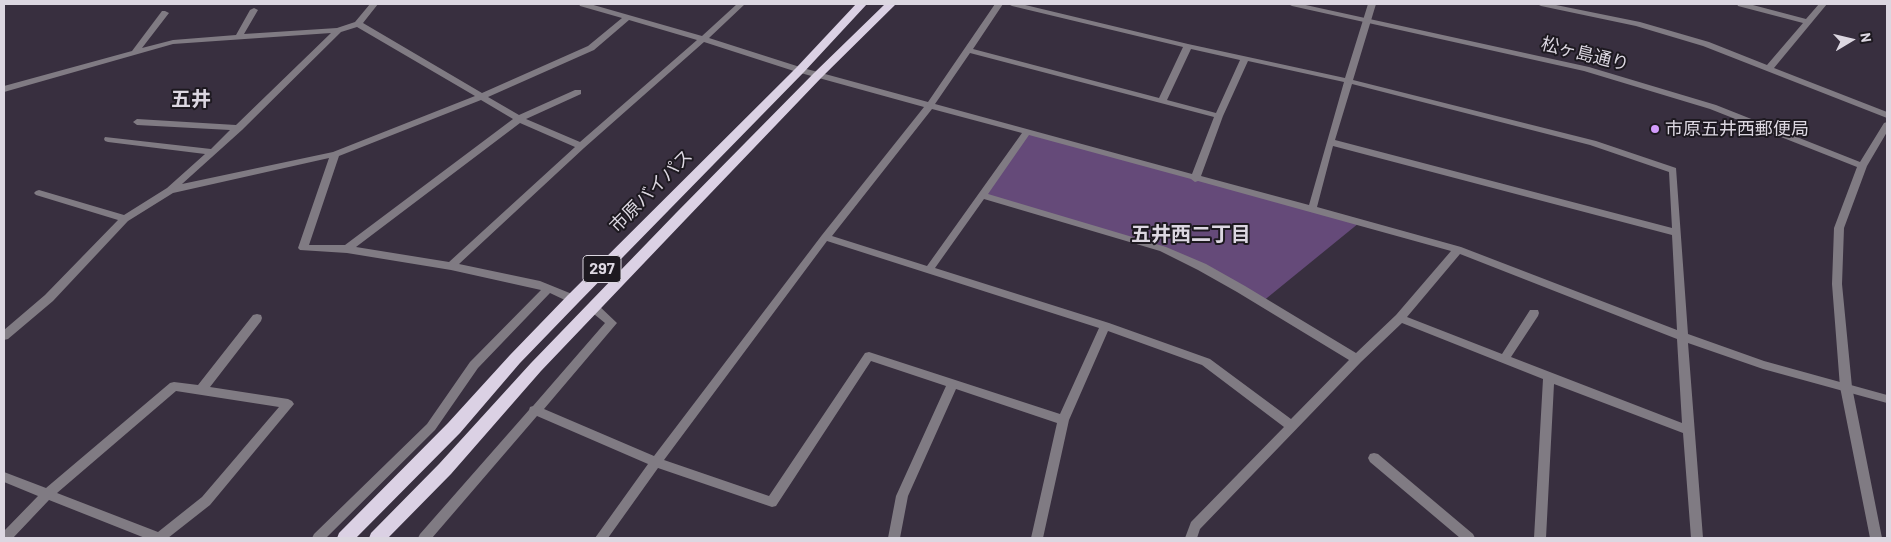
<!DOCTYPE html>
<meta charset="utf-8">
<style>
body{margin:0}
#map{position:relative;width:1891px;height:542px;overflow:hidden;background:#382f3f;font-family:Barlow,sans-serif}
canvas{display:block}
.frame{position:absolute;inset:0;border:5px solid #dcd7e1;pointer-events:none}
.north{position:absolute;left:1826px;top:15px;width:50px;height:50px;-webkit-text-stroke:4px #1d1920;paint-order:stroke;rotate:81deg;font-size:14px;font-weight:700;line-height:20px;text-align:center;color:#dcd7e1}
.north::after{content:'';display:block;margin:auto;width:18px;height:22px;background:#dcd7e1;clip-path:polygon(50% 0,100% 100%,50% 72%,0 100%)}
</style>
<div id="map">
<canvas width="1891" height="542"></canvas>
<div class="frame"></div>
<div class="north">N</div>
</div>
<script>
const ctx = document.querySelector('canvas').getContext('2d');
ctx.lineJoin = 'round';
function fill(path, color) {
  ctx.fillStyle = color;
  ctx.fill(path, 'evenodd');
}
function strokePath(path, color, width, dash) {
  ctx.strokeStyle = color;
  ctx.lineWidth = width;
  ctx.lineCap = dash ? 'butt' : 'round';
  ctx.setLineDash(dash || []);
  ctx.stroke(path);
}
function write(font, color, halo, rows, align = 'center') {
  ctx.font = font + ' Barlow,"Noto Sans JP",sans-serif';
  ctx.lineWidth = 4;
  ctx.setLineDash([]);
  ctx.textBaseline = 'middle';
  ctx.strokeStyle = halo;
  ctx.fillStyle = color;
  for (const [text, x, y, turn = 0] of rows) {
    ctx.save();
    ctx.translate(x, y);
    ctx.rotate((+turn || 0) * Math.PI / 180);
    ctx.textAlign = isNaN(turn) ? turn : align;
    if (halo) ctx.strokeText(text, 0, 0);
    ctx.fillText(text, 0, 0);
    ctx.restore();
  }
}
fill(new Path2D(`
 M 1027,132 L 1359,223 L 1262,302 L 1163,249 L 983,196 Z`), '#654a79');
fill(new Path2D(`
 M 370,4 L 378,4 L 363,23 L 482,93 L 588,46 L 622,18 L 580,6 L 579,4 L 590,4 L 702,36 L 737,4 L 745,4 L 709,38 L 803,68 L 928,102 L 995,4 L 1003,4 L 973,49 L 1159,98 L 1183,47 L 1012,6 L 1008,4 L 1021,4 L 1188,44 L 1345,78 L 1368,4 L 1376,4 L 1353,80 L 1596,141 L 1676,168 L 1688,334 L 1764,361 L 1887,395 L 1887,403 L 1763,369 L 1688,343 L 1703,538 L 1691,538 L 1683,433 L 1554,384 L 1546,538 L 1534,538 L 1543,379 L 1402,323 L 1361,362 L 1200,529 L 1197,538 L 1185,538 L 1191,522 L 1284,427 L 1202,365 L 1108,331 L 1069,420 L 1043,538 L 1031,538 L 1057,423 L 956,389 L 908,496 L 900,538 L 888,538 L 896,496 L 946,386 L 871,361 L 776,506 L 772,507 L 658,468 L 608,538 L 595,538 L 648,464 L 537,416 L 432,538 L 418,538 L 420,534 L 529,410 L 530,407 L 533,406 L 605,323 L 589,310 L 588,307 L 589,304 L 597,304 L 617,323 L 544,409 L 654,456 L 822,235 L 924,107 L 797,72 L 704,42 L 584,148 L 459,264 L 540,281 L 577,296 L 578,299 L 577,302 L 569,302 L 550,293 L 478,368 L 435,430 L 326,538 L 312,538 L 314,534 L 427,424 L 470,362 L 541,290 L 451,270 L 347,253 L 300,250 L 298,248 L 329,158 L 173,193 L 128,221 L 53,301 L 8,339 L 4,340 L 4,330 L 45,295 L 118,220 L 36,195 L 34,193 L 36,191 L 39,190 L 124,215 L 167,188 L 205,154 L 108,142 L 105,141 L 104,139 L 105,137 L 211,149 L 230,130 L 137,125 L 133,122 L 137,119 L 236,125 L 331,33 L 173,44 L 4,92 L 4,86 L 132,51 L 162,11 L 165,11 L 169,13 L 142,48 L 173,40 L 236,35 L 250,10 L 254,8 L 258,10 L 244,34 L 337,28 L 355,22 ZM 629,20 L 697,40 L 580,142 L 526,119 L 581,94 L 581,90 L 575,90 L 519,115 L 488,97 L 594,50 ZM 357,27 L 475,96 L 333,152 L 182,184 L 242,130 L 341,32 ZM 1191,49 L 1240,60 L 1216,113 L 1167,100 ZM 970,53 L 1214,117 L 1192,174 L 935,104 ZM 1248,61 L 1344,82 L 1309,205 L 1201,176 L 1223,116 ZM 1352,84 L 1590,145 L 1669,172 L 1672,228 L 1335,140 ZM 481,100 L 513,119 L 345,245 L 309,245 L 339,156 ZM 932,109 L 1022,133 L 927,266 L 832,236 ZM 520,123 L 575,147 L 449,262 L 356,247 ZM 1029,135 L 1191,179 L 1195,182 L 1198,181 L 1451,251 L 1396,315 L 1356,353 L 1245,286 L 1206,264 L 1166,247 L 988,194 ZM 1333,146 L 1672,235 L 1677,330 L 1461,247 L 1317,207 ZM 984,199 L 1160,251 L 1198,270 L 1237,292 L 1349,360 L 1291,419 L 1210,359 L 1109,323 L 935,268 ZM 827,241 L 1099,328 L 1060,414 L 869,352 L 865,353 L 769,496 L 664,460 ZM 1460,254 L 1677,339 L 1682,423 L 1511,357 L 1538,316 L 1539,313 L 1538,310 L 1530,310 L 1502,354 L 1407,317 Z
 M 1537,4 L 1551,4 L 1640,22 L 1709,42 L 1767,65 L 1803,23 L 1738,6 L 1737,4 L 1749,4 L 1806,19 L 1819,4 L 1827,4 L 1774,68 L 1887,112 L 1887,118 L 1703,46 L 1636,26 L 1541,6 Z
 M 257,314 L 261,315 L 262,318 L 261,321 L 210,387 L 288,399 L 292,401 L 294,404 L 210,505 L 168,538 L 145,538 L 49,500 L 13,538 L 4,538 L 4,531 L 38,496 L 4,482 L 4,472 L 46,488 L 170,383 L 174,382 L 198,385 L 253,315 ZM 176,391 L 279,407 L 202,497 L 158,532 L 57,493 Z
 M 1374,453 L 1378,454 L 1473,534 L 1475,538 L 1460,538 L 1370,462 L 1368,458 L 1370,454 Z`), '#807b83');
fill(new Path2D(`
 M 1288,4 L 1301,4 L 1589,67 L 1716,105 L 1860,162 L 1884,123 L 1887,122 L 1887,132 L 1867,166 L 1844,228 L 1842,284 L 1852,387 L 1882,538 L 1870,538 L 1840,387 L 1832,284 L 1834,228 L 1857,167 L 1710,109 L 1584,71 L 1292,6 Z`), '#807b83');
fill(new Path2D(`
 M 856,4 L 867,4 L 804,72 L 578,303 L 520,363 L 460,433 L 356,538 L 337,538 L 339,533 L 448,423 L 510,355 L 568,295 L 796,68 Z
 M 885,4 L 896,4 L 822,77 L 686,219 L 541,371 L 451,474 L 388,538 L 369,538 L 371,533 L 439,464 L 531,363 L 676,213 L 814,73 Z`), '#dbd1e4');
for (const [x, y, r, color] of [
 [1655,129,5,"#d39cfc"]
]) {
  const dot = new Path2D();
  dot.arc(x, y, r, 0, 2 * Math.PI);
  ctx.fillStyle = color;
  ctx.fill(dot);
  strokePath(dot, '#1d1920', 2);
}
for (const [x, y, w] of [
 [602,269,38]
]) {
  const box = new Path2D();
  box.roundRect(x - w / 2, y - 13.5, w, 27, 4);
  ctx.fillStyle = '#1d1920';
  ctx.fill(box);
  strokePath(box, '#dcd7e1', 1);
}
write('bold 16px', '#dcd7e1', null, [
 ["297",602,269]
]);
write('18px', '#dcd7e1', '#1d1920', [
 ["松ヶ島通り",1585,54,14],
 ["市原バイパス",651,191,-45]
]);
write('18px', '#dcd7e1', '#1d1920', [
 ["市原五井西郵便局",1665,129]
], 'left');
write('bold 20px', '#dcd7e1', '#1d1920', [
 ["五井",191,99],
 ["五井西二丁目",1191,234]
]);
</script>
